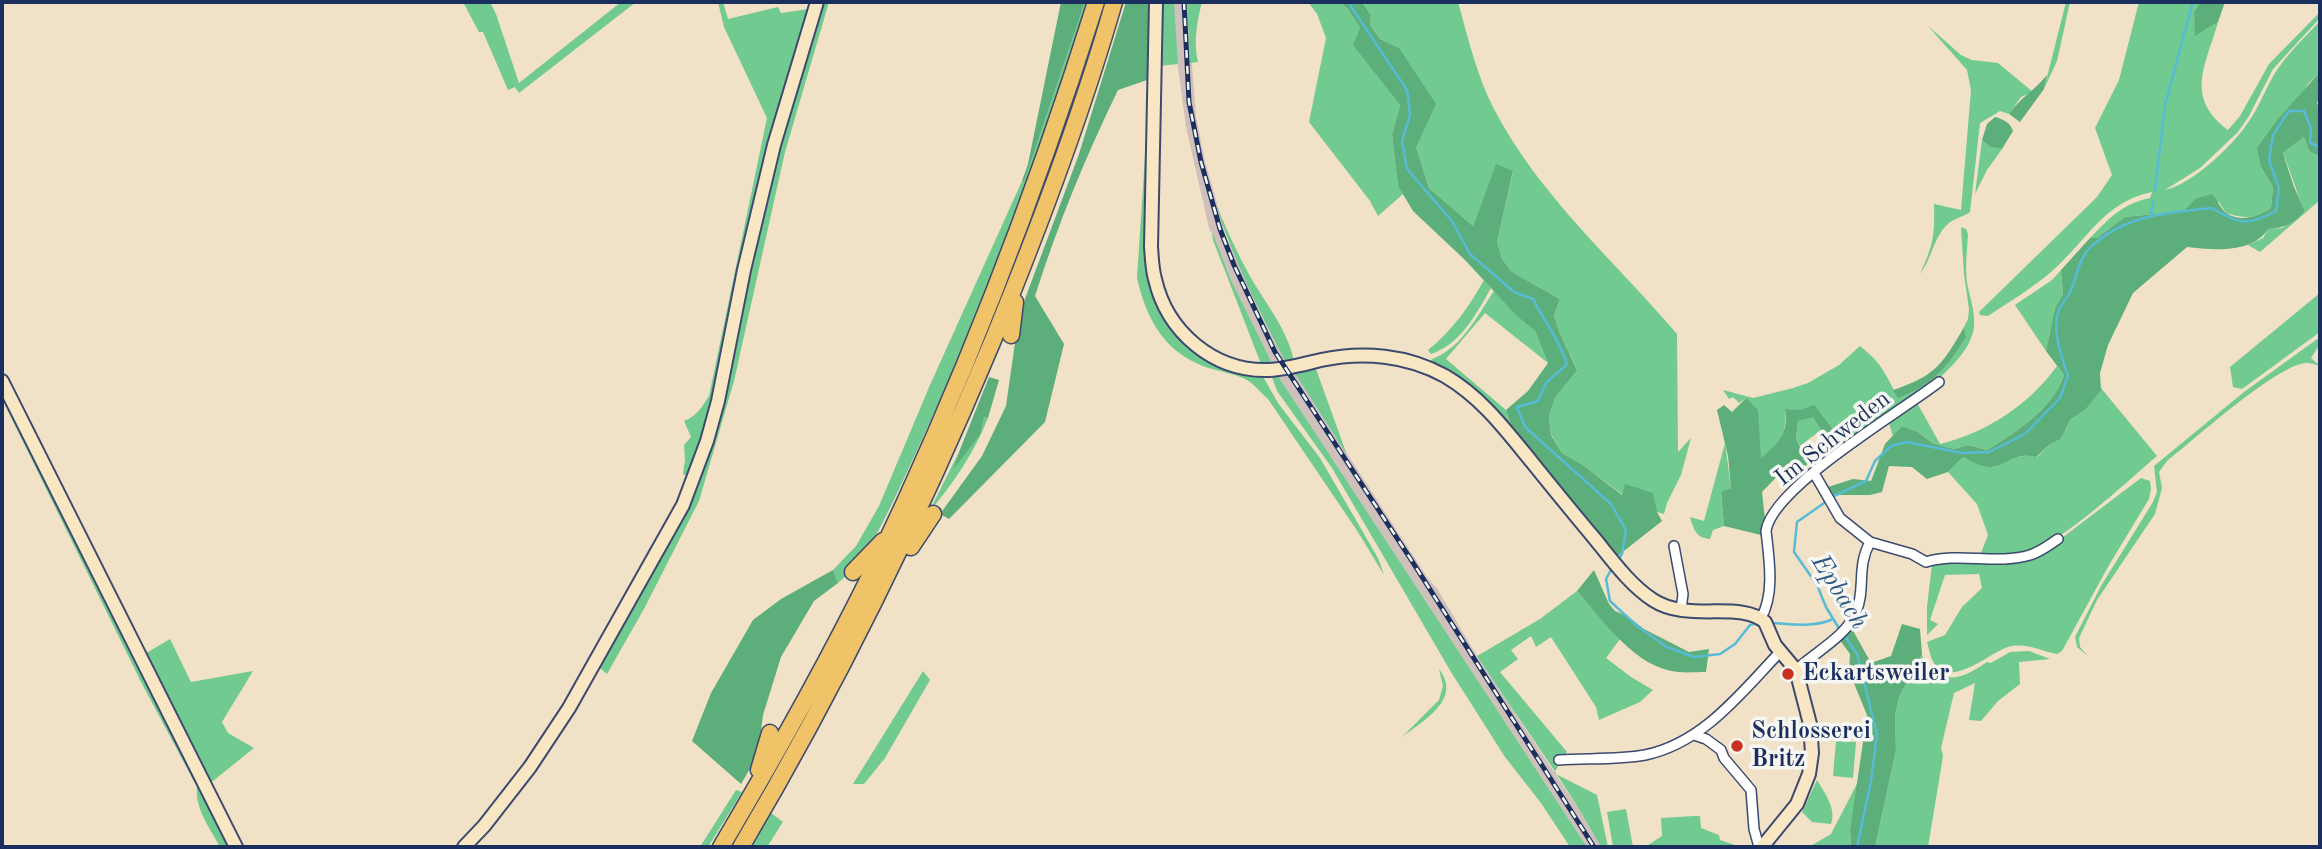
<!DOCTYPE html>
<style>
body{margin:0}
#map{position:relative;width:2322px;height:849px;overflow:hidden;background:#f1e1c6;font-family:"Old Standard TT",serif}
canvas{display:block}
.frame{position:absolute;inset:0;border:4px solid #1b2f5e;pointer-events:none}
</style>
<div id="map">
<canvas width="2322" height="849"></canvas>
<div class="frame"></div>
</div>
<script>
const ctx = document.querySelector('canvas').getContext('2d');
ctx.lineJoin = 'round';
function fill(path, color) {
  ctx.fillStyle = color;
  ctx.fill(path, 'evenodd');
}
function strokePath(path, color, width, dash) {
  ctx.strokeStyle = color;
  ctx.lineWidth = width;
  ctx.lineCap = dash ? 'butt' : 'round';
  ctx.setLineDash(dash || []);
  ctx.stroke(path);
}
function write(font, color, halo, rows, align = 'center') {
  ctx.font = font + ' "Old Standard TT",serif';
  ctx.lineWidth = 7;
  ctx.setLineDash([]);
  ctx.textBaseline = 'middle';
  ctx.strokeStyle = halo;
  ctx.fillStyle = color;
  for (const [text, x, y, turn = 0] of rows) {
    ctx.save();
    ctx.translate(x, y);
    ctx.rotate((+turn || 0) * Math.PI / 180);
    ctx.textAlign = isNaN(turn) ? turn : align;
    if (halo) ctx.strokeText(text, 0, 0);
    ctx.fillText(text, 0, 0);
    ctx.restore();
  }
}
fill(new Path2D(`
 M 1174,2 L 1187,2 L 1196,117 L 1205,161 L 1227,239 L 1262,317 L 1286,363 L 1273,365 L 1231,280 L 1212,231 L 1210,232 L 1186,127 L 1175,46 Z
 M 1293,370 L 1427,577 L 1438,590 L 1477,656 L 1588,823 L 1601,847 L 1587,847 L 1278,376 Z`), '#cfc0bb');
fill(new Path2D(`
 M 463,2 L 490,2 L 496,14 L 519,83 L 621,2 L 636,2 L 519,93 L 515,87 L 508,90 L 483,32 L 479,32 Z
 M 718,2 L 723,2 L 728,19 L 778,7 L 781,13 L 815,8 L 817,2 L 829,2 L 785,152 L 734,381 L 699,501 L 645,607 L 607,674 L 595,664 L 693,478 L 683,474 L 685,460 L 684,445 L 691,437 L 684,421 C 697,416 702,407 709,396 L 767,118 L 724,27 Z
 M 1085,2 L 1090,2 C 1041,157 983,309 914,457 C 896,494 871,558 838,583 L 833,570 L 856,546 L 879,506 L 930,385 L 1022,181 L 1024,182 Z
 M 1162,2 L 1174,2 L 1178,64 L 1159,66 Z
 M 1187,2 L 1202,2 C 1197,21 1193,42 1198,62 L 1190,63 Z
 M 1308,2 L 1339,2 L 1348,9 L 1360,28 L 1354,45 L 1400,105 L 1392,135 L 1398,186 L 1403,194 L 1378,216 L 1370,201 L 1309,122 L 1326,38 L 1317,14 Z
 M 1362,2 L 1458,2 C 1468,38 1477,76 1494,109 C 1540,197 1614,260 1677,334 L 1678,452 L 1691,438 L 1681,475 L 1667,503 L 1664,514 L 1657,512 L 1625,485 L 1623,495 L 1583,465 L 1562,453 L 1551,434 L 1549,416 L 1555,396 L 1577,369 L 1559,331 L 1554,315 L 1560,299 L 1512,272 L 1502,259 L 1497,242 L 1513,172 L 1496,165 L 1473,226 L 1429,188 L 1416,147 L 1399,48 L 1380,39 L 1370,25 L 1371,15 Z
 M 2066,2 L 2070,2 L 2057,61 L 2044,89 Z
 M 2139,2 L 2200,2 L 2194,12 L 2196,35 L 2218,22 C 2206,65 2184,97 2228,130 L 2240,116 L 2269,64 L 2320,12 L 2320,18 L 2273,69 L 2249,116 L 2238,132 L 2200,168 L 2165,190 C 2193,184 2236,143 2251,118 C 2261,103 2267,85 2277,70 C 2289,52 2305,37 2320,21 L 2320,72 L 2308,84 L 2261,167 L 2273,187 L 2271,208 C 2252,219 2247,219 2226,213 L 2219,202 L 2195,199 L 2185,211 L 2125,217 L 2097,238 L 2090,238 C 2111,217 2120,205 2150,198 L 2152,192 C 2103,202 2086,242 2051,272 C 2031,289 2009,302 1988,316 L 1980,315 L 1979,312 L 2097,197 L 2112,175 L 2095,128 L 2119,80 Z
 M 1928,26 L 1961,55 L 1972,60 L 1998,63 L 2033,92 L 2021,97 L 2009,114 L 2000,111 L 1980,123 L 1970,212 C 1963,217 1955,218 1949,223 C 1934,235 1932,259 1920,274 C 1933,246 1935,235 1934,204 L 1961,210 L 1971,90 L 1967,70 Z
 M 1150,79 L 1152,279 L 1191,346 L 1261,373 L 1278,403 L 1320,458 L 1378,558 L 1384,575 L 1358,532 L 1268,399 C 1261,393 1255,385 1247,380 C 1232,372 1212,371 1196,363 C 1161,347 1145,314 1137,278 Z
 M 2304,137 L 2309,151 L 2320,157 L 2320,200 L 2260,252 L 2248,245 L 2263,238 L 2268,229 L 2282,228 L 2305,211 C 2296,192 2291,172 2283,153 Z
 M 1982,140 L 1990,147 L 2002,149 L 1987,170 L 1975,194 Z
 M 1215,202 C 1226,228 1237,253 1251,278 C 1266,304 1289,332 1294,362 L 1286,363 C 1259,311 1233,259 1215,202 Z
 M 1961,227 L 1966,229 L 1968,234 C 1967,251 1965,267 1967,283 C 1970,297 1975,312 1974,326 C 1971,370 1879,421 1845,445 C 1824,418 1820,412 1785,409 C 1787,435 1780,442 1761,459 L 1746,398 L 1739,403 L 1733,397 L 1729,399 L 1723,390 L 1753,398 L 1793,388 L 1808,383 L 1839,365 L 1860,346 C 1884,365 1884,373 1898,397 C 1934,383 1946,370 1966,337 L 1964,327 L 1968,319 L 1969,309 L 1964,274 Z
 M 1212,231 L 1231,280 L 1273,365 L 1261,364 L 1213,240 Z
 M 2061,270 L 2063,294 L 2055,308 L 2046,351 L 2015,305 L 2052,280 Z
 M 1484,280 L 1491,288 C 1476,314 1461,344 1431,354 L 1428,350 C 1452,331 1469,307 1484,280 Z
 M 1494,291 L 1535,331 L 1548,363 L 1485,313 L 1446,359 L 1506,410 L 1513,431 L 1429,365 L 1432,359 C 1462,348 1477,316 1494,291 Z
 M 2320,293 L 2320,332 L 2242,389 L 2233,387 L 2230,367 Z
 M 2320,337 L 2320,344 L 2311,358 L 2320,366 C 2315,365 2309,362 2305,363 C 2274,367 2195,439 2167,461 L 2159,472 L 2162,488 L 2155,514 L 2097,600 L 2079,638 L 2080,647 L 2088,656 L 2077,647 L 2075,637 L 2101,586 L 2153,502 L 2157,492 L 2154,466 L 2244,392 Z
 M 1353,360 L 1406,364 L 1443,381 C 1431,376 1419,369 1406,366 C 1379,359 1342,360 1316,369 L 1347,455 L 1293,370 Z
 M 2057,366 L 2064,375 C 2053,409 2016,432 1987,450 L 1968,445 L 1954,449 L 1932,443 L 1918,432 L 1902,426 L 1893,436 L 1888,420 L 1916,401 L 1940,444 C 1986,433 2030,404 2057,366 Z
 M 1278,376 L 1587,847 L 1570,847 L 1541,803 L 1505,757 L 1451,672 L 1332,468 L 1277,391 L 1272,377 Z
 M 2,381 L 236,847 L 220,847 C 211,830 194,807 197,787 L 141,682 L 2,399 Z
 M 2101,388 L 2157,456 C 2126,482 2058,548 2019,555 C 2007,556 1993,554 1981,553 L 1988,535 L 1977,504 L 1948,472 L 1963,457 C 1971,461 1981,468 1991,467 C 2011,465 2012,452 2037,457 L 2049,445 L 2061,439 L 2070,420 L 2086,409 Z
 M 1813,416 L 1821,430 L 1800,446 L 1796,439 L 1798,421 Z
 M 984,417 L 988,418 C 974,453 953,484 929,512 L 959,452 L 955,466 Z
 M 1725,443 L 1731,488 L 1721,493 L 1724,526 L 1713,530 L 1710,539 C 1696,538 1694,530 1690,517 L 1704,521 Z
 M 2141,478 L 2150,481 L 2151,489 L 2149,499 L 2109,565 L 2062,651 L 2057,654 C 2040,651 2026,642 2008,647 C 1989,653 1951,689 1934,663 C 1930,657 1929,648 1927,642 L 1945,635 L 1962,607 L 1982,588 L 1979,574 L 1945,575 L 1930,620 L 1938,624 L 1927,635 L 1927,607 L 1932,564 L 2042,553 Z
 M 1577,591 L 1620,639 L 1606,658 L 1631,677 L 1653,690 L 1640,702 L 1599,720 L 1596,707 L 1551,637 L 1536,647 L 1531,636 L 1511,650 L 1518,659 L 1500,672 L 1567,752 L 1554,773 L 1597,795 L 1608,847 L 1601,847 C 1565,781 1518,719 1477,656 L 1540,619 Z
 M 170,639 L 191,682 L 253,671 L 222,722 L 228,733 L 254,748 L 213,781 L 209,781 L 143,655 Z
 M 2029,651 L 2050,659 L 2019,662 L 2020,684 L 1998,701 L 1981,721 L 1969,720 L 1975,683 L 1954,693 L 1941,748 L 1943,756 L 1928,847 L 1875,847 L 1896,750 L 1895,715 L 1899,697 L 1922,654 L 1924,666 C 1949,685 1963,678 1987,662 L 1991,663 L 2010,652 Z
 M 1439,669 C 1463,700 1422,721 1401,738 L 1439,700 L 1443,686 Z
 M 923,671 L 930,680 L 885,758 L 864,784 L 853,784 Z
 M 1836,741 L 1856,742 L 1853,778 L 1833,776 Z
 M 1817,780 C 1824,792 1837,809 1831,824 L 1812,822 L 1802,812 Z
 M 1859,780 L 1850,831 L 1851,847 L 1809,847 L 1831,834 Z
 M 736,790 L 742,792 L 708,847 L 700,847 Z
 M 1626,809 L 1633,847 L 1613,847 L 1607,812 Z
 M 771,813 L 783,822 L 767,847 L 749,847 Z
 M 1694,816 L 1700,816 L 1701,828 L 1719,835 L 1720,840 L 1741,847 L 1645,847 L 1662,836 L 1661,818 Z`), '#71ca90');
fill(new Path2D(`
 M 1061,2 L 1085,2 L 1024,182 L 1022,181 L 1028,164 Z
 M 1126,2 L 1152,2 L 1150,79 L 1118,90 C 1085,158 1058,224 1035,296 L 1064,344 L 1045,422 L 949,519 L 940,514 L 982,456 L 1006,406 L 1019,315 L 1079,154 Z
 M 1339,2 L 1362,2 L 1371,15 L 1370,25 L 1380,39 L 1399,48 L 1436,104 L 1416,147 L 1429,188 L 1473,226 L 1496,164 L 1513,171 L 1497,242 L 1502,259 L 1512,272 L 1560,299 L 1554,315 L 1559,331 L 1577,370 L 1555,397 L 1549,416 L 1551,435 L 1562,453 L 1583,465 L 1622,495 L 1625,484 L 1653,493 L 1657,512 L 1662,521 L 1615,558 L 1513,431 L 1506,410 L 1528,391 L 1548,363 L 1535,331 L 1516,315 L 1465,260 L 1413,211 L 1398,186 L 1392,135 L 1400,105 L 1353,45 L 1360,28 L 1348,9 Z
 M 2200,2 L 2225,2 L 2218,22 L 2195,36 L 2194,12 Z
 M 2320,72 L 2320,97 L 2317,103 L 2320,111 L 2320,157 L 2309,151 L 2304,137 L 2283,153 L 2294,187 L 2305,211 C 2294,223 2285,228 2268,229 C 2252,254 2213,250 2187,247 L 2133,293 L 2108,345 L 2100,373 L 2101,390 L 2086,409 L 2070,420 L 2061,439 L 2049,445 L 2036,457 C 2012,452 2011,465 1991,467 C 1981,468 1971,461 1963,457 L 1948,472 L 1927,479 L 1912,467 L 1889,466 L 1882,492 L 1870,495 L 1834,495 L 1828,487 L 1853,479 L 1871,481 L 1885,444 L 1902,426 L 1918,432 L 1932,443 L 1954,449 L 1968,445 L 1987,450 C 2016,432 2053,409 2064,375 L 2046,351 L 2055,308 L 2063,294 L 2061,270 L 2090,238 L 2097,238 L 2125,217 L 2184,211 L 2195,199 L 2212,194 C 2217,199 2221,209 2226,213 C 2241,223 2258,216 2271,208 L 2273,187 L 2261,167 L 2257,148 L 2278,119 Z
 M 2047,75 L 2044,89 L 2020,122 L 2009,114 C 2020,98 2035,90 2047,75 Z
 M 1995,117 C 2003,119 2011,123 2013,131 L 2002,149 L 1990,147 L 1982,140 L 1987,124 Z
 M 1964,327 L 1966,337 C 1946,370 1934,383 1898,398 L 1893,390 C 1935,376 1943,364 1964,327 Z
 M 989,377 L 999,380 L 988,418 L 984,417 L 980,435 L 954,468 L 959,452 Z
 M 1746,398 L 1758,410 L 1761,458 C 1778,444 1789,433 1785,409 L 1800,410 L 1814,405 L 1845,445 L 1839,449 L 1821,430 L 1813,417 L 1798,421 L 1796,439 L 1808,463 L 1805,467 L 1792,461 L 1762,492 L 1765,519 L 1761,535 L 1724,526 L 1721,492 L 1731,488 L 1728,456 L 1717,410 L 1724,405 L 1732,412 Z
 M 833,570 L 838,583 L 814,601 L 781,657 L 763,715 L 758,755 L 741,784 L 692,741 L 711,693 L 753,620 L 781,599 Z
 M 1594,570 L 1609,604 L 1615,611 L 1627,616 L 1644,629 L 1689,652 L 1709,649 L 1706,672 C 1697,672 1687,673 1678,672 C 1635,668 1604,621 1577,591 Z
 M 1902,624 L 1920,629 L 1922,654 L 1899,697 L 1895,715 L 1896,750 L 1875,847 L 1851,847 L 1850,831 L 1867,715 L 1849,671 L 1850,654 L 1839,639 L 1851,627 L 1871,663 L 1891,656 Z`), '#5cae7a');
strokePath(new Path2D(`
 M 1348,2 L 1407,90 L 1410,115 L 1402,141 L 1407,169 L 1452,221 L 1470,254 L 1514,292 L 1533,299 C 1544,321 1560,341 1567,364 L 1546,383 L 1538,401 L 1517,407 L 1525,427 L 1611,504 L 1626,530 L 1622,554 L 1618,560
 M 2155,190 L 2165,105 L 2193,2
 M 2151,215 L 2153,201
 M 1832,497 L 1866,481 L 1875,461 L 1891,446 L 1907,442 L 1962,453 L 1989,452 L 2025,434 L 2060,398 L 2068,376 C 2062,358 2052,332 2058,312 C 2060,305 2068,298 2071,290 C 2077,277 2078,261 2088,250 C 2120,216 2168,212 2212,208 C 2240,225 2248,226 2276,211 L 2279,188 L 2269,160 L 2273,135 L 2289,111 L 2304,111 L 2311,128 L 2310,143 L 2320,147
 M 1827,501 L 1797,522 L 1794,552 L 1817,585 L 1826,607 L 1840,630
 M 1612,568 L 1606,579 L 1610,601 L 1637,626 L 1667,647 L 1694,657 L 1720,654 L 1735,644 L 1750,625 L 1758,623
 M 1772,623 C 1793,624 1813,628 1833,619
 M 1844,635 L 1857,654 L 1877,734 L 1871,781 L 1857,847`), '#57bbd5', 2.5);
const street = new Path2D(`
 M 1814,473 L 1840,518 L 1870,542
 M 1674,546 L 1683,594 L 1681,610
 M 1761,618 C 1775,594 1769,558 1766,531 C 1772,487 1902,411 1939,382
 M 1796,670 C 1815,652 1846,637 1856,612 C 1866,589 1856,568 1870,542 L 1912,554 L 1926,562 C 1959,552 1997,565 2030,555 C 2040,552 2049,545 2058,539
 M 1694,735 L 1706,739 L 1721,750 L 1724,758 L 1751,790 L 1754,829 L 1759,847
 M 1559,760 C 1587,758 1617,760 1645,755 C 1703,743 1741,693 1780,652`);
const secondary = new Path2D(`
 M 1156,2 L 1151,247 C 1152,258 1152,269 1155,279 C 1167,332 1214,372 1269,370 C 1287,369 1304,364 1321,360 C 1363,351 1407,355 1445,376 C 1481,397 1505,429 1531,461 C 1552,487 1573,513 1595,539 C 1612,560 1630,585 1653,600 C 1688,623 1740,600 1765,622 L 1775,645 L 1796,670 L 1810,724 L 1812,753 L 1809,774 L 1797,804 L 1762,847
 M 2,381 L 236,847
 M 464,847 L 484,826 L 530,767 L 569,708 L 683,505 L 707,441 L 718,401 L 744,270 L 774,145 L 817,2`);
const highway = new Path2D(`
 M 1011,335 L 1015,302
 M 911,547 L 933,514
 M 853,572 L 883,541
 M 759,770 L 770,733
 M 721,847 C 775,756 827,664 874,568 C 962,385 1035,196 1096,2
 M 741,847 C 837,685 920,515 993,340 C 1038,230 1081,117 1114,2`);
strokePath(street, '#3b4a6e', 12);
strokePath(secondary, '#3b4a6e', 16);
strokePath(highway, '#3b4a6e', 19);
strokePath(street, '#fff', 9);
strokePath(secondary, '#f9e7c3', 12);
strokePath(highway, '#f0c369', 16);
const rail = new Path2D(`
 M 1184,2 L 1189,102 L 1201,162 L 1220,229 L 1234,265 L 1275,352 L 1410,558 L 1594,847`);
strokePath(rail, '#1b2f5e', 5);
strokePath(rail, '#f6f6f2', 2.5, [8]);
for (const [x, y, r, color] of [
 [1788,674,7,"#c8321e"],
 [1737,746,7,"#c8321e"]
]) {
  const dot = new Path2D();
  dot.arc(x, y, r, 0, 2 * Math.PI);
  ctx.fillStyle = color;
  ctx.fill(dot);
  strokePath(dot, '#f6f6f2', 2.5);
}
write('24px', '#1b2f5e', '#f6f6f2', [
 ["Im Schweden",1833,439,-38]
]);
write('bold 24px', '#1b2f5e', '#f6f6f2', [
 ["Eckartsweiler",1802,674],
 ["Schlosserei",1751,732],
 ["Britz",1751,760]
], 'left');
write('italic 26px', '#2d5982', '#f6f6f2', [
 ["Epbach",1839,592,58]
]);
</script>
